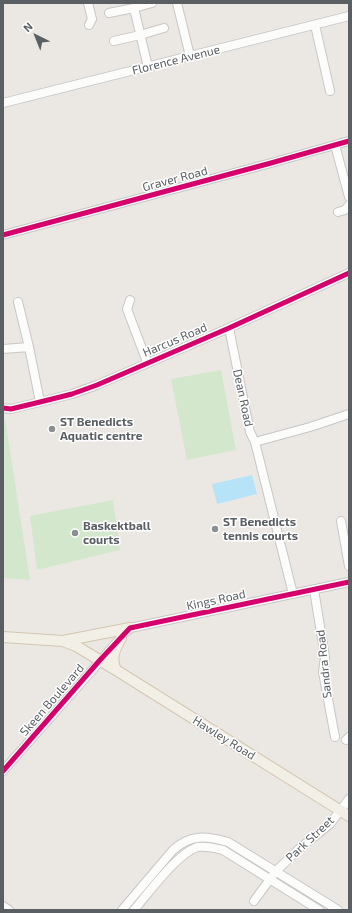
<!DOCTYPE html>
<style>
body{margin:0}
#map{position:relative;width:352px;height:913px;overflow:hidden;background:#ebe8e4;font-family:"Exo 2",sans-serif}
canvas{display:block}
.frame{position:absolute;inset:0;border:4px solid #595f63;pointer-events:none}
.north{position:absolute;left:16px;top:16px;width:40px;height:40px;-webkit-text-stroke:3px #fff;paint-order:stroke;rotate:317deg;font-size:11px;font-weight:700;line-height:16px;text-align:center;color:#595f63}
.north::after{content:'';display:block;margin:auto;width:14px;height:18px;background:#595f63;clip-path:polygon(50% 0,100% 100%,50% 72%,0 100%)}
</style>
<div id="map">
<canvas width="352" height="913"></canvas>
<div class="frame"></div>
<div class="north">N</div>
</div>
<script>
const ctx = document.querySelector('canvas').getContext('2d');
ctx.lineJoin = 'round';
function fill(path, color) {
  ctx.fillStyle = color;
  ctx.fill(path, 'evenodd');
}
function strokePath(path, color, width, dash) {
  ctx.strokeStyle = color;
  ctx.lineWidth = width;
  ctx.lineCap = dash ? 'butt' : 'round';
  ctx.setLineDash(dash || []);
  ctx.stroke(path);
}
function write(font, color, halo, rows, align = 'center') {
  ctx.font = font + ' "Exo 2",sans-serif';
  ctx.lineWidth = 3;
  ctx.setLineDash([]);
  ctx.textBaseline = 'middle';
  ctx.strokeStyle = halo;
  ctx.fillStyle = color;
  for (const [text, x, y, turn = 0] of rows) {
    ctx.save();
    ctx.translate(x, y);
    ctx.rotate((+turn || 0) * Math.PI / 180);
    ctx.textAlign = isNaN(turn) ? turn : align;
    if (halo) ctx.strokeText(text, 0, 0);
    ctx.fillText(text, 0, 0);
    ctx.restore();
  }
}
fill(new Path2D(`
 M 221,370 L 236,450 L 187,460 L 171,379 Z
 M 3,418 L 5,418 L 30,580 L 3,578 Z
 M 113,500 L 120,550 L 37,570 L 30,516 Z`), '#d3e7cd');
fill(new Path2D(`
 M 252,475 L 257,494 L 217,504 L 212,484 Z`), '#b6e3f7');
const minor = new Path2D(`
 M 88,3 L 92,19 L 89,25
 M 177,3 L 190,56
 M 134,8 L 152,3
 M 109,13 L 134,8 L 148,67
 M 315,25 L 330,91
 M 114,41 L 140,35 L 164,28
 M 3,103 L 349,16
 M 335,145 L 349,197
 M 338,212 L 345,210 L 349,205
 M 3,235 L 271,163 L 349,141
 M 130,300 L 127,309 L 147,362
 M 18,302 L 29,347
 M 229,328 L 250,432 L 255,442 L 310,427 L 349,414
 M 3,349 L 29,347 L 40,402
 M 3,408 L 11,409 L 40,402 L 72,394 L 97,385 L 229,328 L 349,273
 M 255,442 L 293,594
 M 341,521 L 349,566
 M 314,590 L 325,657 L 323,672 L 335,737
 M 126,632 L 130,628 L 349,582
 M 346,740 L 349,737
 M 3,771 L 117,642
 M 254,901 L 276,871 L 300,848 L 330,824 L 349,799
 M 3,906 L 9,910
 M 122,910 L 173,850 C 191,834 206,836 228,842 L 338,910
 M 134,910 C 148,894 178,852 198,847 C 206,846 215,848 223,850 L 319,910`);
const major = new Path2D(`
 M 3,637 L 63,641 L 76,646 L 116,670 L 349,816
 M 63,641 L 130,628
 M 116,670 C 110,658 115,649 121,638`);
strokePath(minor, '#c7c7c7', 10);
strokePath(major, '#d4c6b0', 12);
strokePath(minor, '#fcfcfb', 8);
strokePath(major, '#f2efe7', 10);
strokePath(new Path2D(`
 M 3,235 L 271,163 L 349,141
 M 3,408 L 11,409 L 40,402 L 72,394 L 97,385 L 229,328 L 349,273
 M 3,771 L 100,660 L 130,628 L 349,582`), '#d6006c', 5);
for (const [x, y, r, color] of [
 [52,429,4,"#8c8f90"],
 [215,529,4,"#8c8f90"],
 [75,533,4,"#8c8f90"]
]) {
  const dot = new Path2D();
  dot.arc(x, y, r, 0, 2 * Math.PI);
  ctx.fillStyle = color;
  ctx.fill(dot);
  strokePath(dot, '#fff', 1.5);
}
write('12px', '#595f63', '#fff', [
 ["Florence Avenue",176,60,-14],
 ["Graver Road",175,179,-15],
 ["Harcus Road",175,340,-23],
 ["Dean Road",243,398,78],
 ["Kings Road",216,600,-12],
 ["Sandra Road",324,664,-96],
 ["Skeen Boulevard",52,700,-49],
 ["Hawley Road",224,738,32],
 ["Park Street",310,839,-43]
]);
write('bold 12px', '#595f63', '#fff', [
 ["ST Benedicts",60,422],
 ["Aquatic centre",60,436],
 ["ST Benedicts",223,522],
 ["tennis courts",223,536],
 ["Baskektball",83,526],
 ["courts",83,540]
], 'left');
</script>
